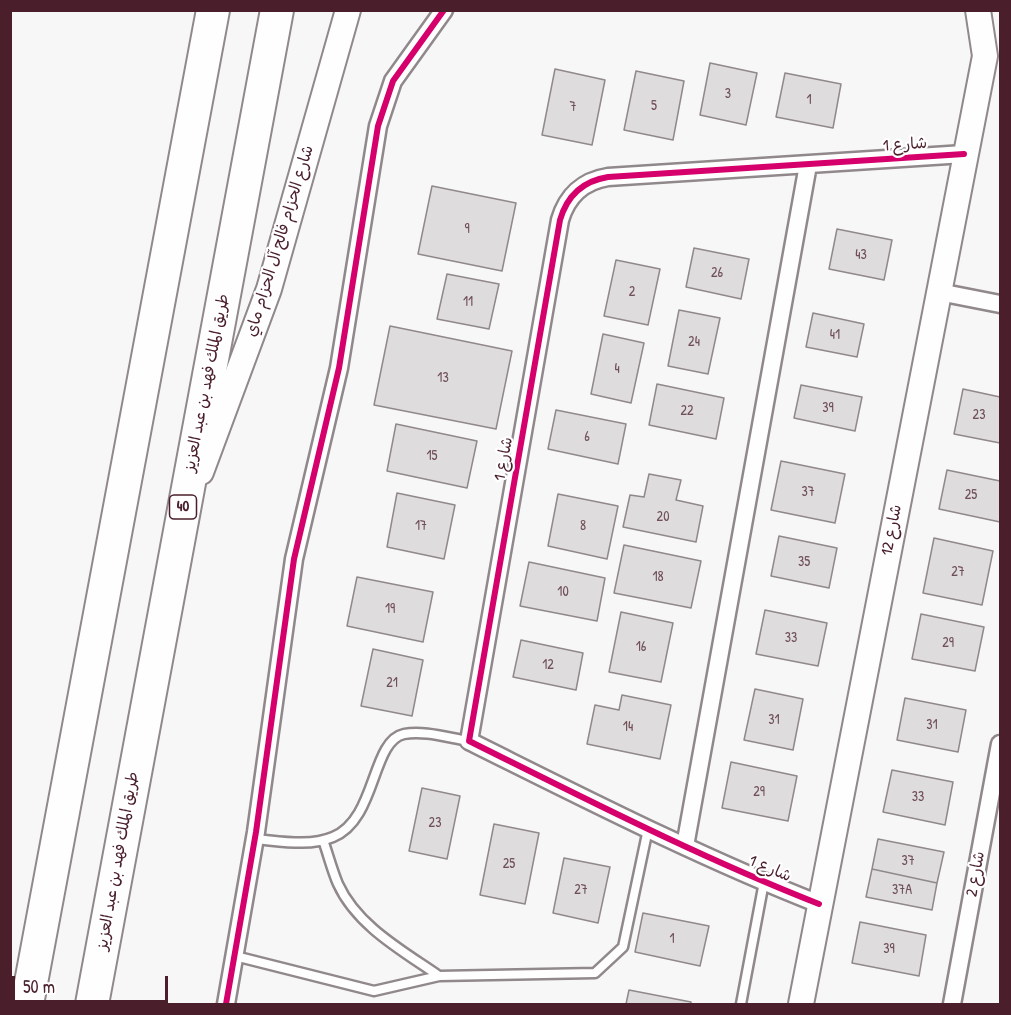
<!DOCTYPE html>
<meta charset="utf-8">
<style>
body{margin:0}
#map{position:relative;width:1011px;height:1015px;overflow:hidden;background:#f7f7f7;font-family:"Patrick Hand",sans-serif}
canvas{display:block}
.frame{position:absolute;inset:0;border:12px solid #4a1f2b;pointer-events:none}
.scale{position:absolute;left:12px;top:976px;width:156px;height:27px;box-sizing:border-box;border:3px solid #4a1f2b;border-top:0;padding-left:8px;font-size:18px;line-height:21px;white-space:nowrap;color:#4a1f2b;-webkit-text-stroke:4px #fff;paint-order:stroke}
</style>
<div id="map">
<canvas width="1011" height="1015"></canvas>
<div class="frame"></div>
<div class="scale">50 m</div>
</div>
<script>
const ctx = document.querySelector('canvas').getContext('2d');
ctx.lineJoin = 'round';
function fill(path, color) {
  ctx.fillStyle = color;
  ctx.fill(path, 'evenodd');
}
function strokePath(path, color, width, dash) {
  ctx.strokeStyle = color;
  ctx.lineWidth = width;
  ctx.lineCap = dash ? 'butt' : 'round';
  ctx.setLineDash(dash || []);
  ctx.stroke(path);
}
function write(font, color, halo, rows, align = 'center') {
  ctx.font = font + ' "Patrick Hand","Playpen Sans Arabic",sans-serif';
  ctx.lineWidth = 4.5;
  ctx.setLineDash([]);
  ctx.textBaseline = 'middle';
  ctx.strokeStyle = halo;
  ctx.fillStyle = color;
  for (const [text, x, y, turn = 0] of rows) {
    ctx.save();
    ctx.translate(x, y);
    ctx.rotate((+turn || 0) * Math.PI / 180);
    ctx.textAlign = isNaN(turn) ? turn : align;
    if (halo) ctx.strokeText(text, 0, 0);
    ctx.fillText(text, 0, 0);
    ctx.restore();
  }
}
const building = new Path2D(`
 M 710,63 L 757,73 L 746,125 L 700,115 Z
 M 555,69 L 605,80 L 592,145 L 542,135 Z
 M 636,71 L 684,81 L 673,140 L 624,130 Z
 M 785,73 L 841,84 L 833,128 L 776,117 Z
 M 432,186 L 516,203 L 502,271 L 418,254 Z
 M 837,229 L 892,240 L 884,280 L 829,269 Z
 M 694,248 L 749,259 L 741,299 L 686,287 Z
 M 616,260 L 660,269 L 648,325 L 604,316 Z
 M 447,274 L 499,284 L 489,329 L 437,319 Z
 M 679,310 L 720,318 L 708,374 L 668,366 Z
 M 813,313 L 864,324 L 857,357 L 806,347 Z
 M 390,326 L 512,351 L 496,429 L 374,405 Z
 M 603,334 L 644,343 L 631,403 L 591,394 Z
 M 657,384 L 724,398 L 716,439 L 649,425 Z
 M 801,385 L 862,397 L 855,431 L 794,418 Z
 M 963,389 L 1000,397 L 1000,443 L 954,434 Z
 M 556,410 L 626,424 L 618,464 L 548,449 Z
 M 396,424 L 477,441 L 467,488 L 387,471 Z
 M 781,461 L 845,474 L 835,523 L 771,510 Z
 M 947,470 L 1000,481 L 1000,522 L 939,509 Z
 M 649,474 L 681,480 L 676,500 L 703,506 L 696,542 L 623,527 L 630,495 L 644,497 Z
 M 397,493 L 455,505 L 444,559 L 387,547 Z
 M 558,494 L 618,506 L 607,559 L 548,546 Z
 M 779,536 L 837,548 L 829,588 L 771,576 Z
 M 934,538 L 993,551 L 982,605 L 923,593 Z
 M 624,545 L 701,561 L 691,608 L 614,593 Z
 M 529,562 L 605,578 L 597,621 L 520,606 Z
 M 357,577 L 433,592 L 423,642 L 347,626 Z
 M 765,610 L 827,623 L 818,666 L 756,654 Z
 M 621,612 L 673,623 L 661,682 L 609,672 Z
 M 921,614 L 984,627 L 975,671 L 912,659 Z
 M 521,640 L 583,653 L 576,690 L 513,677 Z
 M 373,649 L 423,660 L 412,716 L 361,706 Z
 M 755,689 L 803,699 L 793,750 L 744,740 Z
 M 622,695 L 671,705 L 660,759 L 587,744 L 595,705 L 619,710 Z
 M 905,698 L 966,710 L 958,752 L 897,740 Z
 M 731,762 L 797,776 L 788,821 L 722,808 Z
 M 892,770 L 953,782 L 945,825 L 883,812 Z
 M 422,788 L 460,796 L 447,859 L 409,851 Z
 M 494,824 L 539,833 L 525,904 L 480,895 Z
 M 878,839 L 944,852 L 937,883 L 872,869 Z
 M 564,858 L 610,867 L 598,923 L 553,913 Z
 M 872,869 L 937,883 L 932,910 L 866,897 Z
 M 643,913 L 709,926 L 700,966 L 635,952 Z
 M 860,922 L 926,935 L 919,976 L 852,963 Z
 M 629,990 L 691,1002 L 691,1004 L 626,1004 Z`);
fill(building, '#dedcdc');
strokePath(building, '#90888a', 1.5);
const lane = new Path2D(`
 M 255,839 C 280,841 309,847 333,837 C 377,819 371,741 404,734 C 424,730 449,738 469,741
 M 323,840 C 328,854 332,870 338,884 C 357,926 403,951 439,976
 M 235,956 L 374,991 L 439,976 L 595,973 L 623,947 L 648,829
 M 741,1004 L 764,882`);
const street = new Path2D(`
 M 939,292 L 1000,304
 M 685,846 L 808,165
 M 819,904 C 699,857 584,798 469,741 L 560,220 C 567,196 583,181 608,177 L 964,154
 M 226,1004 L 256,832 L 294,559 L 339,368 L 378,126 L 393,81 L 444,10
 M 952,1004 L 1000,744`);
const secondary = new Path2D(`
 M 201,472 L 269,289 L 348,10
 M 801,1004 L 985,56 L 978,10`);
const highway = new Path2D(`
 M 27,1004 L 213,10
 M 92,1004 L 277,10`);
strokePath(lane, '#90888a', 13);
strokePath(street, '#90888a', 21);
strokePath(secondary, '#90888a', 28);
strokePath(highway, '#90888a', 36);
strokePath(lane, '#fefefe', 8);
strokePath(street, '#fefefe', 16);
strokePath(secondary, '#fefefe', 24);
strokePath(highway, '#fefefe', 32);
strokePath(new Path2D(`
 M 819,904 C 699,857 584,798 469,741 L 560,220 C 567,196 583,181 608,177 L 964,154
 M 226,1004 L 256,832 L 294,559 L 339,368 L 378,126 L 393,81 L 444,10`), '#d6006c', 6);
write('14px', '#6f4e57', null, [
 ["3",728,94],
 ["1",809,100],
 ["5",654,106],
 ["7",573,107],
 ["9",467,229],
 ["43",861,255],
 ["26",717,273],
 ["2",632,292],
 ["11",468,302],
 ["41",835,335],
 ["24",694,342],
 ["4",617,369],
 ["13",443,378],
 ["39",828,408],
 ["22",687,411],
 ["23",979,415],
 ["6",587,437],
 ["15",432,456],
 ["37",808,492],
 ["25",971,495],
 ["20",663,517],
 ["17",421,526],
 ["8",583,526],
 ["35",804,562],
 ["27",958,572],
 ["18",658,577],
 ["10",563,592],
 ["19",390,609],
 ["33",791,638],
 ["29",948,643],
 ["16",641,647],
 ["12",548,665],
 ["21",392,683],
 ["31",774,720],
 ["31",932,725],
 ["14",628,727],
 ["29",759,792],
 ["33",918,797],
 ["23",435,823],
 ["37",908,861],
 ["25",509,864],
 ["27",581,890],
 ["37A",902,890],
 ["1",672,939],
 ["39",889,949]
]);
for (const [x, y, w] of [
 [183,507,27]
]) {
  const box = new Path2D();
  box.roundRect(x - w / 2, y - 12, w, 24, 4.5);
  ctx.fillStyle = '#fff';
  ctx.fill(box);
  strokePath(box, '#4a1f2b', 1.5);
}
write('bold 15px', '#4a1f2b', null, [
 ["40",183,507]
]);
write('16px', '#4a1f2b', '#fff', [
 ["شارع 1",905,145,-4],
 ["شارع الحزام فالح آل الحزام ماي",280,241,-73],
 ["طريق الملك فهد بن عبد العزيز",207,383,-79],
 ["شارع 1",504,459,-80],
 ["شارع 12",892,530,-79],
 ["طريق الملك فهد بن عبد العزيز",118,861,-80],
 ["شارع 1",770,869,23],
 ["شارع 2",976,874,-80]
]);
</script>
